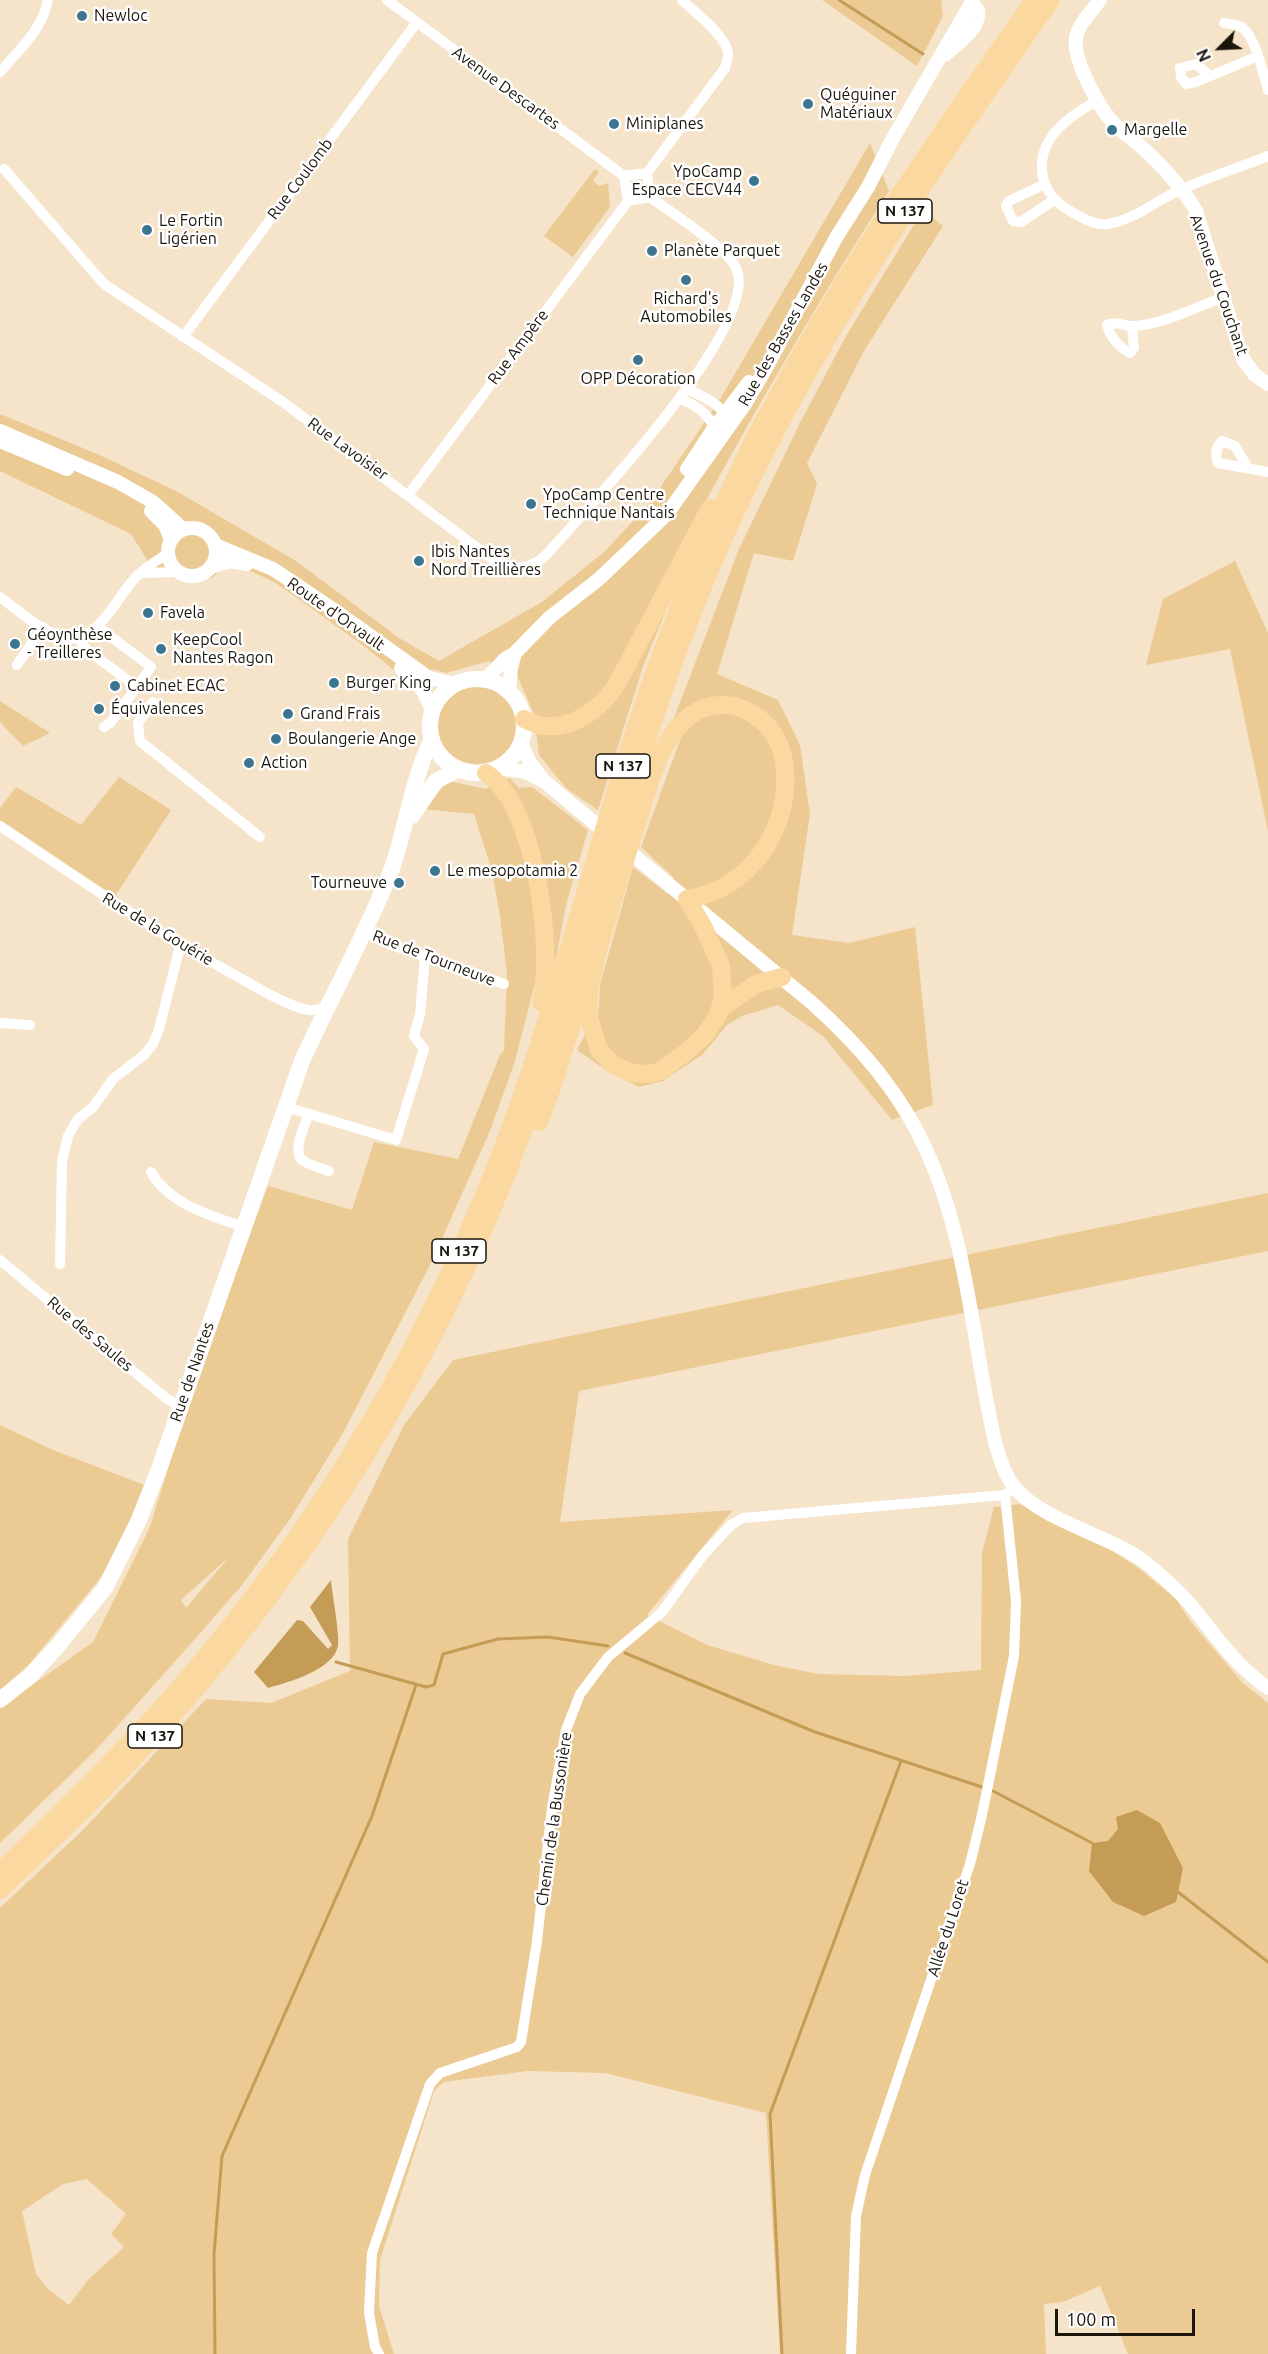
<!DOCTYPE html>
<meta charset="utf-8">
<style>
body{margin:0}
#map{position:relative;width:1268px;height:2354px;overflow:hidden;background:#f5e4c9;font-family:Ubuntu,sans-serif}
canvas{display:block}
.north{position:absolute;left:1190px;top:18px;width:60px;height:60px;-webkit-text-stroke:4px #fff;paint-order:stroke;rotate:246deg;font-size:16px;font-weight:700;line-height:24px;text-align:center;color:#1b160c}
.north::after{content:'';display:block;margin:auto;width:21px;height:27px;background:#1b160c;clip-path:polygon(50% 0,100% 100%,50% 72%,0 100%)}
.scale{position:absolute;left:1055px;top:2309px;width:140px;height:27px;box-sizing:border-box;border:3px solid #1b160c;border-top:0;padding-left:8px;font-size:18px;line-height:21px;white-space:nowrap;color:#1b160c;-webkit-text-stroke:4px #fff;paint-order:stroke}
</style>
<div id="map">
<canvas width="1268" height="2354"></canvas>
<div class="north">N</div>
<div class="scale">100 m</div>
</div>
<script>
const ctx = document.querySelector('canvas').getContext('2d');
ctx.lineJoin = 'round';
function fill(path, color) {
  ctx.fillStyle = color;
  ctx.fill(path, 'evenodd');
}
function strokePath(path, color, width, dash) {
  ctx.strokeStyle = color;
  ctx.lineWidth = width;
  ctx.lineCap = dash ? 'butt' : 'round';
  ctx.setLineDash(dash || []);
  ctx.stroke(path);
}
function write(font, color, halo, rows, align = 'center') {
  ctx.font = font + ' Ubuntu,sans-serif';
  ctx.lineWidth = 5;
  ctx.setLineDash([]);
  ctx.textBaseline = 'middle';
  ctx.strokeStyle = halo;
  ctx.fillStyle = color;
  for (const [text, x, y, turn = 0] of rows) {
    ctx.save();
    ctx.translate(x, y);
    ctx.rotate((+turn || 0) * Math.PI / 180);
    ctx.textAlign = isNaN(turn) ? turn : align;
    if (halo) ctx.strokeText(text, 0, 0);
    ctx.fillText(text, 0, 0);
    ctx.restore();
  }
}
fill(new Path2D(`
 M 822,0 L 941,0 L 943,16 L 917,66 Z
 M 870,143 L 889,191 C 808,316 735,445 665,577 L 673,594 L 643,666 L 598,810 L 567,789 L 539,755 L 534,714 L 517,675 L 489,661 L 446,673 L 432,669 L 412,690 L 404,678 L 360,643 L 276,583 L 244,568 L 224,568 L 211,578 L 183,580 L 172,573 L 151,576 L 146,558 L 131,534 L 0,471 L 0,414 L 95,453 L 176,491 L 296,561 L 399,638 L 439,661 L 542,602 L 604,552 L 649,504 L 719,401 Z
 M 595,169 L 599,172 L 593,181 L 599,186 L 608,183 L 610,207 L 573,257 L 544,236 Z
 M 923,210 L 943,226 L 864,351 L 807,463 L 817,484 L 793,561 L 754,553 L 717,674 L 778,700 L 800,745 L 810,814 L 792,935 L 849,943 L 915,927 L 933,1105 L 892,1120 L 823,1036 L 778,1005 L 742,1016 L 727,1025 L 703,1054 L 663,1081 L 639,1087 L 609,1072 L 577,1050 L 599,1008 L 600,985 L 633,867 L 668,894 L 674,878 L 641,847 L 680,740 L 674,718 L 739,549 L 800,423 L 846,336 Z
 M 1235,561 L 1268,633 L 1268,831 L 1230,649 L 1146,665 L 1163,599 Z
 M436 723a41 41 0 1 1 82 0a41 41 0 1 1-82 0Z
 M 0,701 L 50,733 L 23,746 L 0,722 Z
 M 119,777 L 171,810 L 114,898 L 0,820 L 0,808 L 16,787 L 81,825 Z
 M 510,778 L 519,788 L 532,787 L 588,830 L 566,905 L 556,958 L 538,971 L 515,1061 L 490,1131 L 432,1261 L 343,1433 L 290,1519 L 242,1585 L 202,1631 L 95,1751 L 0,1843 L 0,1708 L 93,1642 L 150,1527 L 191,1394 L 268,1186 L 352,1210 L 374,1142 L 458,1159 L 500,1055 L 504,1050 L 507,973 L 500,916 L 492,871 L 474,814 L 423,809 L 448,781 L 486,789 ZM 229,1557 L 186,1608 L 181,1600 Z
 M 1268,1193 L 1268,1251 L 579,1391 L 560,1522 L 733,1510 L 647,1615 L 707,1645 L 774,1665 L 818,1674 L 904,1676 L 981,1670 L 982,1553 L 994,1507 L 1020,1504 L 1094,1538 L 1141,1570 L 1176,1599 L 1190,1621 L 1242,1682 L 1268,1703 L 1268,2354 L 1128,2354 L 1100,2286 L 1063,2302 L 1044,2304 L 1046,2354 L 780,2354 L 766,2113 L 605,2073 L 528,2071 L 444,2082 L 434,2091 L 380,2260 L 379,2306 L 394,2354 L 0,2354 L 0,1908 L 83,1830 L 206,1699 L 271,1703 L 350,1671 L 348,1539 L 404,1425 L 453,1360 ZM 87,2179 L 126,2214 L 111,2234 L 124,2247 L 88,2280 L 69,2305 L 46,2287 L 36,2274 L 22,2211 L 63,2184 Z
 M 0,1425 L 53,1450 L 147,1486 L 102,1576 L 30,1663 L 0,1691 Z`), '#ecca93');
fill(new Path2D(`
 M 331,1580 C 332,1593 340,1635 338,1646 C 333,1670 289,1682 268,1688 L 254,1672 L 297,1620 L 303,1621 L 328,1649 L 332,1645 L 310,1607 Z
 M 1137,1810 L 1160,1823 L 1183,1868 L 1176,1902 L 1144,1916 L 1113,1902 L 1089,1871 L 1092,1843 L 1108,1841 L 1118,1829 L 1116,1817 Z`), '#c59c55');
strokePath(new Path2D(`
 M 839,0 L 923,54
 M 625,1653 L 815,1732 L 982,1787
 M 336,1662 L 426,1687 L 434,1685 L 443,1654 L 498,1639 L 548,1637 L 608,1646
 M 993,1791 L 1092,1843
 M 1178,1892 L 1268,1962
 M 215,2354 L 214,2254 L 222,2156 L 372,1816 L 416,1685
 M 782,2354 L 770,2114 L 901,1761`), '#c59c55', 3);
strokePath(new Path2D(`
 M 387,0 L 624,176
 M 1224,23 C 1231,24 1238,24 1243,28 C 1256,39 1263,73 1268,90
 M 0,72 C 20,49 42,30 48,0
 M 1210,76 L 1196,64 L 1180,68 L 1181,77 L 1186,84 L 1196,82 L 1258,56
 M 1098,100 C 1087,107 1074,114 1064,123 C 1033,150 1034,190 1070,211 C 1081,217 1095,226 1108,224 C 1132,220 1149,206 1170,195 C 1201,179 1236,169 1268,156
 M 4,169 L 104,284 L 283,402 L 492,559 C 512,571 529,571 546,555 C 587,509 758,329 737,270 C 729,249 670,212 650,197
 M 647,173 L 725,68 C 726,64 728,59 728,54 C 728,37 694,12 682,0
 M 647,173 L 650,197 L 628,201 L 624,176 Z
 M 1045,184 L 1009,201 L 1006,206 L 1013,221 L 1021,222 L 1054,200
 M 1132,327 L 1134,348 L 1130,353 C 1119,348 1110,336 1107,325 C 1116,320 1125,327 1135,326 C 1166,323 1193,308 1222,298
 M 183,337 L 417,22
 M 687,389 C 699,395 724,404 725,419
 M 680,399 C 694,404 708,413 714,428
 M 1248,468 L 1235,446 L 1222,441 C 1216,447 1215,455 1218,463 L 1268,472
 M 409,494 L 628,201
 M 142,573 L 179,572
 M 0,597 C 19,611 40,630 62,637 C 97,649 117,594 138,575 C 146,567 158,560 168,553
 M 79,639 L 87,650 L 137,687 L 151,667 L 97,626
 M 17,665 L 43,627
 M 153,702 L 138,723 L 140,741 L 260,837
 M 104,727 L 110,723 L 137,687
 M 0,826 C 77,877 152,930 233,974 C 255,986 284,1005 308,1010 C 314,1011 320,1009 326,1007
 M 365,932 L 389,944 L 504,984
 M 0,1023 L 30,1025
 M 286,1107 L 396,1140 L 424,1049 L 414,1036 L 420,1014 L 425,957
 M 309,1114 C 305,1124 292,1151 302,1160 C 308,1165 321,1168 329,1171
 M 151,1172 C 169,1204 210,1215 243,1227
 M 0,1260 L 167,1399 L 180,1406
 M 60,1264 L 62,1162 L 68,1136 L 78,1119 L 93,1107 L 113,1079 L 144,1055 L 153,1044 L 159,1029 L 180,946
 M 379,2354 L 375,2347 L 369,2313 L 372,2253 L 430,2084 L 440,2073 L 517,2047 L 521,2042 L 537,1941 L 552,1808 L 566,1730 L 580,1694 L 608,1657 L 662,1612 L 703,1555 L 731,1525 L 743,1518 L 1005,1495 L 1014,1487
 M 851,2354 L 856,2216 L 865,2175 L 970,1864 L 982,1815 L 1014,1656 L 1016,1601 L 1005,1495`), '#fff', 10);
strokePath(new Path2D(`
 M 1100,0 C 1092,11 1078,24 1076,38 C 1072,56 1095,99 1106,114 C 1116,129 1133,139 1146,151 C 1165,169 1183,188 1196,211 L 1243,359 L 1254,374 L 1268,384
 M 946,54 C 958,43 981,28 978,10 L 970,4
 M 0,431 L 118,482 L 153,502 L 183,529
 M 0,441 L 67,469
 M 687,469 L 714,428 L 749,382
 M 151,511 L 165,525 L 171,540
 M168 552a24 24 0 1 1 48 0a24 24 0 1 1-48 0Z
 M 215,545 L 273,569 L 337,612 L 429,678 L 455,684
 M 211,567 L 230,561 L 247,564
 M 401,668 L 422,689 L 432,709
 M 485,680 L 505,659 L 515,653 L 549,618 L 599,579 L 667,514 L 745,404 L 765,370 L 837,236 L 868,187 L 893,138 L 973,0
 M 509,691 L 511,668 L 515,653
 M 521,743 L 530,763 L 542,778
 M 500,768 L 526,772 L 545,782 L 812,1003 C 860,1046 902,1094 928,1154 C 969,1246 973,1349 996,1446 C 1001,1461 1005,1476 1015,1488 C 1045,1523 1113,1535 1150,1566 C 1164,1578 1178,1590 1190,1604 C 1214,1634 1236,1666 1268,1688`), '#fff', 14);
strokePath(new Path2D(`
 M430 726a47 47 0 1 1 94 0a47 47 0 1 1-94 0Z
 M 412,816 L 436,781 L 457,770
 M 0,1700 L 30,1676 L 56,1648 L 105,1588 L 138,1522 L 159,1469 L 302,1061 C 331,997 365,936 391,871 C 406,830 412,779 431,741`), '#fff', 16);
strokePath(new Path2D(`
 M 524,719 C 560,739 597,714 617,684 L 710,508
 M 486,773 C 536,805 554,948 541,1002
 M 721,1008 L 756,984 L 782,977
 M 539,1122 L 552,1087 L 594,955 L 598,950 C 611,907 624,863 638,820 C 648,790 655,757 674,732 C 685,717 701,706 720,705 C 735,704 749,710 761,720 C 777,733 784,752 785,772 C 789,832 747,891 687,899 L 703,926 L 721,966 L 723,997 L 718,1015 L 705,1035 L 685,1053 L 661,1071 L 650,1074 L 632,1073 L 613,1065 L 599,1050 L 590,1021 L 588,1005 L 589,992 L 598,950
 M 0,1872 C 63,1812 125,1751 182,1685 C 324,1521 436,1329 511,1126 C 577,945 616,756 691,578 C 709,535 729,492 749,449 C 760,427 773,405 785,383 C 858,249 947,125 1034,0
 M 0,1890 C 69,1825 138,1758 199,1685 C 341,1517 454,1325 528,1117 C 596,927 639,729 721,544 C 809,346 927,177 1051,0`), '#fbd8a0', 18);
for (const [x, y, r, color] of [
 [82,16,6,"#3c758f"],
 [808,104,6,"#3c758f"],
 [614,124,6,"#3c758f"],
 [1112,130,6,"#3c758f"],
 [754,181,6,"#3c758f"],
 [147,230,6,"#3c758f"],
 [652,251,6,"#3c758f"],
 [686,280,6,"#3c758f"],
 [638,360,6,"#3c758f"],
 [531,504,6,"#3c758f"],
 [419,561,6,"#3c758f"],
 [148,613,6,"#3c758f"],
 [15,644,6,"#3c758f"],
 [161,649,6,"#3c758f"],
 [334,683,6,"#3c758f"],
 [115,686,6,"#3c758f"],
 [99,709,6,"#3c758f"],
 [288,714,6,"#3c758f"],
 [276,739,6,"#3c758f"],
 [249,763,6,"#3c758f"],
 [435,871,6,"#3c758f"],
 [399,883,6,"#3c758f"]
]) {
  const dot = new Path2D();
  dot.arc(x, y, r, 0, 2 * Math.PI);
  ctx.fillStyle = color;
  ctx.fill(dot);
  strokePath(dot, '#fff', 2);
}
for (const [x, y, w] of [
 [905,211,54],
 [623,766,54],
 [459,1251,54],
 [155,1736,54]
]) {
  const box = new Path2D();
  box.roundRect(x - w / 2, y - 12, w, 24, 4.5);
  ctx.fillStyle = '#fff';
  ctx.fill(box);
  strokePath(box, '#1b160c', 1.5);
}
write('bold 15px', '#1b160c', null, [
 ["N 137",905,211],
 ["N 137",623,766],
 ["N 137",459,1251],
 ["N 137",155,1736]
]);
write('16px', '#1b160c', '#fff', [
 ["Newloc",94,16],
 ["Quéguiner",820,95],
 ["Matériaux",820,113],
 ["Miniplanes",626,124],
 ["Margelle",1124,130],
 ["YpoCamp",742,172,"right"],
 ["Espace CECV44",742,190,"right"],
 ["Le Fortin",159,221],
 ["Ligérien",159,239],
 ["Planète Parquet",664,251],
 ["Richard's",686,299,"center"],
 ["Automobiles",686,317,"center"],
 ["OPP Décoration",638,379,"center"],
 ["YpoCamp Centre",543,495],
 ["Technique Nantais",543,513],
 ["Ibis Nantes",431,552],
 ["Nord Treillières",431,570],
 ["Favela",160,613],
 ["Géoynthèse",27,635],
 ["- Treilleres",27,653],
 ["KeepCool",173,640],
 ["Nantes Ragon",173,658],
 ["Burger King",346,683],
 ["Cabinet ECAC",127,686],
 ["Équivalences",111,709],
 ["Grand Frais",300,714],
 ["Boulangerie Ange",288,739],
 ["Action",261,763],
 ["Le mesopotamia 2",447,871],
 ["Tourneuve",387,883,"right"]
], 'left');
write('16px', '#1b160c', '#fff', [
 ["Avenue Descartes",506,88,36],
 ["Rue Coulomb",300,179,-53],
 ["Avenue du Couchant",1219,285,71],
 ["Rue des Basses Landes",783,334,-60],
 ["Rue Ampère",518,347,-53],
 ["Rue Lavoisier",348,449,36],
 ["Route d'Orvault",336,614,35],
 ["Rue de la Gouérie",158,929,31],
 ["Rue de Tourneuve",434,958,21],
 ["Rue des Saules",90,1334,40],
 ["Rue de Nantes",192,1372,-71],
 ["Chemin de la Bussonière",554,1819,-82],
 ["Allée du Loret",948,1928,-72]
]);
</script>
